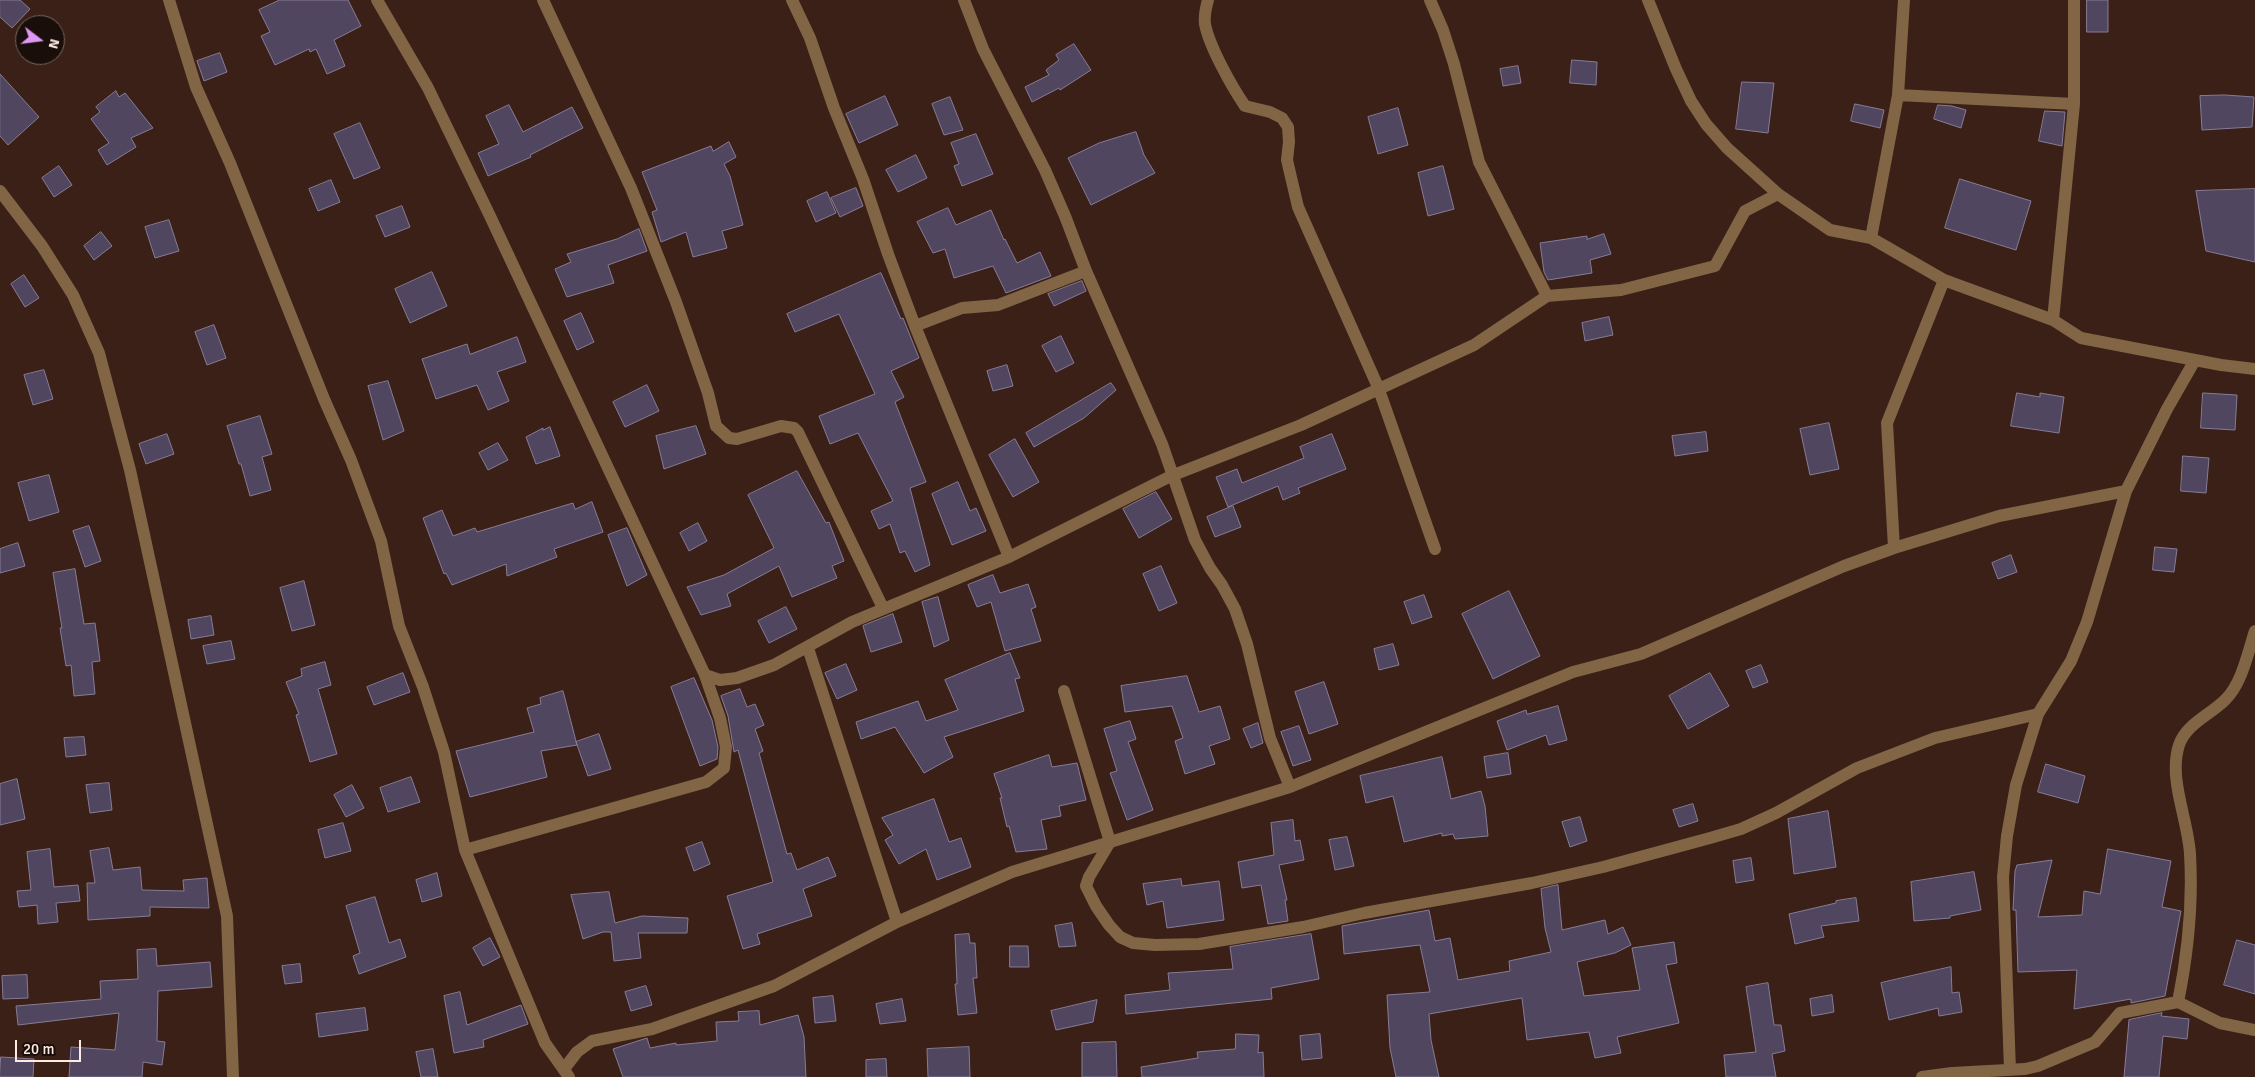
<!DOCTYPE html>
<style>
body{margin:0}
#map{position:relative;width:2255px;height:1077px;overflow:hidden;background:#3a2016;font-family:Signika,sans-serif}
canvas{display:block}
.north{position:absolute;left:15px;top:15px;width:50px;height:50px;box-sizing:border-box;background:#190e09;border:1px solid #746661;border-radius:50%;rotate:105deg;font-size:14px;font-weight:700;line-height:20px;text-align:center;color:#fdebe4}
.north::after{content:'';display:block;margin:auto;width:18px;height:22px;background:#de98f2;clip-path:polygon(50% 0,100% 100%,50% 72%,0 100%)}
.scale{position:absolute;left:15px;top:1040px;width:66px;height:22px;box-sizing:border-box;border:2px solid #fdebe4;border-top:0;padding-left:6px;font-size:15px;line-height:18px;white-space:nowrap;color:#fdebe4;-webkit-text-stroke:4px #190e09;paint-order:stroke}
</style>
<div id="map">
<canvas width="2255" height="1077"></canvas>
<div class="north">N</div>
<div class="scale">20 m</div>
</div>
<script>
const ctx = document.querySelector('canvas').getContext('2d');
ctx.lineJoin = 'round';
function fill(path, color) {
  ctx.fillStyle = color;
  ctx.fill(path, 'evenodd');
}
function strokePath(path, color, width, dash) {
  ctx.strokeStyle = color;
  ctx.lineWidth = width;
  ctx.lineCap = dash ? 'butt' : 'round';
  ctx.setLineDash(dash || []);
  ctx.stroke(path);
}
const building = new Path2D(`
 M 0,0 L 20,0 L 30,9 L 12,28 L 0,17 Z
 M 280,0 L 348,0 L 361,26 L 334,40 L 345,66 L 327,74 L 316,49 L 310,52 L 309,49 L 275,65 L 261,36 L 270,32 L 259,10 Z
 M 2087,0 L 2108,0 L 2108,32 L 2087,32 Z
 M 1074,44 L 1091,70 L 1060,90 L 1059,88 L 1032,102 L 1025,87 L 1049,75 L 1046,70 L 1059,60 L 1056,55 Z
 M 220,53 L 227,72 L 204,81 L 197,61 Z
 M 1572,60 L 1597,62 L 1596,85 L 1570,83 Z
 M 1518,66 L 1521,83 L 1503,86 L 1500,69 Z
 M 0,74 L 39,117 L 8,145 L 0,136 Z
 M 1742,82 L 1774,83 L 1768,133 L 1736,129 Z
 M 116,91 L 119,97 L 125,93 L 153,128 L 131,138 L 136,147 L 107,165 L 98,150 L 109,143 L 91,119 L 100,112 L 96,107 Z
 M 2225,95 L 2254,97 L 2252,127 L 2202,130 L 2200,96 Z
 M 885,96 L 898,125 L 859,143 L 846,114 Z
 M 950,97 L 963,130 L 944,135 L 932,104 Z
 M 1855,104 L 1884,110 L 1880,128 L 1851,121 Z
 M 509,105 L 523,132 L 572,107 L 583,128 L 530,155 L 531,157 L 488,176 L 478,153 L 499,144 L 486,116 Z
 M 1938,105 L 1952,106 L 1966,110 L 1961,128 L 1934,119 Z
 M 1398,108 L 1408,145 L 1378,154 L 1368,117 Z
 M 2045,111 L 2065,112 L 2062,146 L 2039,141 Z
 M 360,123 L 380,168 L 354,179 L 334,134 Z
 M 1136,132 L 1144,155 L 1155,173 L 1091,205 L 1068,158 L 1099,143 Z
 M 976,134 L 993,174 L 962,186 L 954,166 L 959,164 L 951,143 Z
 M 729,142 L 736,157 L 724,164 L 730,176 L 743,225 L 722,231 L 727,248 L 693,257 L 686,232 L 661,242 L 652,212 L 657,210 L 642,172 L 711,146 L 713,151 Z
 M 916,155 L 927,178 L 898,192 L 886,170 Z
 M 59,166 L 72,185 L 54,197 L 42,178 Z
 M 1443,166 L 1454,209 L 1428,216 L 1418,173 Z
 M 1960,179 L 2031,201 L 2016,250 L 1945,228 Z
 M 331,180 L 340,202 L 318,211 L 309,189 Z
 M 856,188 L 863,206 L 840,217 L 831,198 Z
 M 2255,189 L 2255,262 L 2206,251 L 2196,191 Z
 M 827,192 L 836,213 L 816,222 L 807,201 Z
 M 402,206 L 410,227 L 385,237 L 376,216 Z
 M 948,208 L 956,225 L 991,210 L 1004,240 L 1005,239 L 1017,263 L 1040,252 L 1051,276 L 1006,293 L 993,266 L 954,278 L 945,249 L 933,253 L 917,222 Z
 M 169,220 L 179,251 L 155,258 L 145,227 Z
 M 639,229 L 647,251 L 608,265 L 614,283 L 567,297 L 555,269 L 571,262 L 567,254 L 617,239 Z
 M 101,232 L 112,246 L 94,260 L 84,246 Z
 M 1604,234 L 1611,254 L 1590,260 L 1592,273 L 1548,280 L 1544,272 L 1540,243 L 1587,236 L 1587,239 Z
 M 432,272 L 447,306 L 410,323 L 395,289 Z
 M 881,273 L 901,319 L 903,318 L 919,358 L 891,371 L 904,397 L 895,402 L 926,482 L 910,488 L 930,565 L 915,572 L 905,551 L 900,553 L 890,524 L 879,529 L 871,511 L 893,501 L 858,433 L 830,444 L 819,416 L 875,394 L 839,314 L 795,332 L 787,314 Z
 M 24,275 L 39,298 L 25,307 L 11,284 Z
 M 1082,281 L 1086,291 L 1054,306 L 1048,294 Z
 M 581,313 L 594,342 L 577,350 L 564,321 Z
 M 1609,317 L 1613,335 L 1585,341 L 1582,323 Z
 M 214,325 L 226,358 L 207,365 L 195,332 Z
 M 1061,336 L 1074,363 L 1056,372 L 1042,346 Z
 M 517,337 L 526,362 L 497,372 L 509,401 L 488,410 L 477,385 L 436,399 L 422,359 L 467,344 L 470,354 Z
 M 1007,365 L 1013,386 L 993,391 L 987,371 Z
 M 44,370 L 53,399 L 33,405 L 24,375 Z
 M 388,381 L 404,431 L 383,440 L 368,386 Z
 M 1111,383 L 1116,390 L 1084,418 L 1034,447 L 1026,433 Z
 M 647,385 L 659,411 L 625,427 L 613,402 Z
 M 2017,393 L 2040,397 L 2040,393 L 2064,397 L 2059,433 L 2011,426 Z
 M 2203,393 L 2237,395 L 2235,430 L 2201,428 Z
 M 260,416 L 272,454 L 262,457 L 271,490 L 250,496 L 241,464 L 239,464 L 227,426 Z
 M 1829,423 L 1839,469 L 1810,475 L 1800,429 Z
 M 696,426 L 706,454 L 664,469 L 656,436 Z
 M 550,427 L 560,456 L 536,464 L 526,437 L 543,428 L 543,430 Z
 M 1706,432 L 1708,451 L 1675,456 L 1672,436 Z
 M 167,434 L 174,454 L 146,464 L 139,444 Z
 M 1332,434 L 1346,469 L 1298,488 L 1300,493 L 1283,500 L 1278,486 L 1228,507 L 1216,477 L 1237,469 L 1242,483 L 1304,458 L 1300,447 Z
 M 1015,439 L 1039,482 L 1013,497 L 989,455 Z
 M 498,443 L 508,460 L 488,470 L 479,453 Z
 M 2183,456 L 2209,458 L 2206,493 L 2181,491 Z
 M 797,471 L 826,523 L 829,522 L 844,561 L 832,566 L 837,578 L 792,597 L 779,566 L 727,594 L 731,606 L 701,615 L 687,587 L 724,575 L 774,548 L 748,495 Z
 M 49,475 L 59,512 L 29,521 L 18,483 Z
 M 958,482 L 970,511 L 976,508 L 986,531 L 952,545 L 932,494 Z
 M 1156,492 L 1172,519 L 1139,538 L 1123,509 Z
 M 592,502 L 603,532 L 554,549 L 557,557 L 507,576 L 506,564 L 452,585 L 446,573 L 444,574 L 423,518 L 442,510 L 453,536 L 475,528 L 477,532 L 573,503 L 575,509 Z
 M 1233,506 L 1241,527 L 1215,537 L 1207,517 Z
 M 698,523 L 707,541 L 689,551 L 680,533 Z
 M 89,526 L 101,561 L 85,567 L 73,531 Z
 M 627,528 L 647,575 L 627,586 L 608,535 Z
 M 18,543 L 25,566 L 0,573 L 0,549 Z
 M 2155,547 L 2177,549 L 2174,572 L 2153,570 Z
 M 2011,555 L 2017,572 L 1998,579 L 1992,563 Z
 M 1161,566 L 1177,603 L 1159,611 L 1143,574 Z
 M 75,569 L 84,624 L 95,623 L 100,661 L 92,662 L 95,694 L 74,696 L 71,665 L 66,666 L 60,628 L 62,628 L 53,573 Z
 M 993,575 L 1000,593 L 1028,584 L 1036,607 L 1031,609 L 1041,641 L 1005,651 L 991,602 L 977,607 L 968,585 Z
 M 304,581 L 315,625 L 292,631 L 280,588 Z
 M 1509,591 L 1540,656 L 1493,679 L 1462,614 Z
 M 1424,595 L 1432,617 L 1412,624 L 1404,602 Z
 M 938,597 L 949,640 L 934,647 L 922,602 Z
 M 786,607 L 797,629 L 769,643 L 758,621 Z
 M 893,614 L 902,642 L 871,652 L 863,626 Z
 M 211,616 L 214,635 L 191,639 L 188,620 Z
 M 231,641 L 235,659 L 207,664 L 203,646 Z
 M 1393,644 L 1399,665 L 1379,670 L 1374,649 Z
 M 1010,653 L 1020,678 L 1015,679 L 1024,711 L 944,737 L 953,757 L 924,773 L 895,727 L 861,739 L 856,722 L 918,701 L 926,721 L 958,710 L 945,680 Z
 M 325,662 L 331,685 L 318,689 L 337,754 L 310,762 L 296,715 L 299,714 L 286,682 L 302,676 L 301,669 Z
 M 846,664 L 857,690 L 837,699 L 825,673 Z
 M 1761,665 L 1768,682 L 1753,688 L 1746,671 Z
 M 403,673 L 410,692 L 374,705 L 367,687 Z
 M 1710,673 L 1729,706 L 1688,729 L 1669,696 Z
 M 1187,676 L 1199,712 L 1220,706 L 1230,739 L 1209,746 L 1215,764 L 1185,774 L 1175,741 L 1183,738 L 1172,706 L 1125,712 L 1121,686 Z
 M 694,678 L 712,720 L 718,747 L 717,759 L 700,766 L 671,687 Z
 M 1324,682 L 1338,724 L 1309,734 L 1295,692 Z
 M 740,689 L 747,707 L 755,704 L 764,725 L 755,729 L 763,751 L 759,753 L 787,854 L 791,853 L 797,870 L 828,857 L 836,876 L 803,889 L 812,916 L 757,934 L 760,944 L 743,949 L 727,896 L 773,882 L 738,750 L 734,752 L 728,716 L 721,696 Z
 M 563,691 L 577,745 L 541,751 L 547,777 L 470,797 L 456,751 L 534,732 L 527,708 L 541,704 L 540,698 Z
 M 1558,706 L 1567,740 L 1549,745 L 1546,735 L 1507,750 L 1497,721 L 1526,710 L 1527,714 Z
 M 1130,721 L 1136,739 L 1128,742 L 1153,810 L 1127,820 L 1110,773 L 1117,771 L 1104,729 Z
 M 1258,723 L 1263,743 L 1251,748 L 1243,729 Z
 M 1299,726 L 1311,760 L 1293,766 L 1281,732 Z
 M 599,734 L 611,769 L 588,776 L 576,742 Z
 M 84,737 L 86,755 L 66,757 L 64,738 Z
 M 1508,753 L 1511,774 L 1487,778 L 1484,757 Z
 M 1049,755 L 1052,767 L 1077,763 L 1086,800 L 1059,806 L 1061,816 L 1041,820 L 1047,849 L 1016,852 L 1009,826 L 1007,827 L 1000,798 L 1002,798 L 994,774 Z
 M 1442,757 L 1451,799 L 1481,791 L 1485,806 L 1488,836 L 1455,839 L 1453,834 L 1442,836 L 1442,833 L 1404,842 L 1393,796 L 1366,803 L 1360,776 Z
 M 2046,764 L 2085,776 L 2078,803 L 2038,792 Z
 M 411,777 L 420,802 L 388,812 L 380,788 Z
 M 17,779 L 25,819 L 0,825 L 0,784 Z
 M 109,783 L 112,810 L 90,813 L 86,785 Z
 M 352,785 L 364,808 L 346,817 L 334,795 Z
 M 934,799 L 949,842 L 961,838 L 971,867 L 937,880 L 926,849 L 899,864 L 885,840 L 893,835 L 882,818 Z
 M 1693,804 L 1698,821 L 1679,827 L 1673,810 Z
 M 1828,811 L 1836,867 L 1794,874 L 1788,819 Z
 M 1580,817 L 1587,841 L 1570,847 L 1562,822 Z
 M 1293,820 L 1295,841 L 1300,840 L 1304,860 L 1279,865 L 1287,900 L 1285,900 L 1288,921 L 1268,924 L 1261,885 L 1242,888 L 1238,862 L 1274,855 L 1271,823 Z
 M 343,823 L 351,851 L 325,858 L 318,830 Z
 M 1347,837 L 1354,866 L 1335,870 L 1329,840 Z
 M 702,842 L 710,864 L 694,871 L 686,848 Z
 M 109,848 L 113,870 L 140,867 L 142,890 L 184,891 L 183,880 L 207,878 L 209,908 L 150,907 L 150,916 L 88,920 L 87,883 L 95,883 L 90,851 Z
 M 50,849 L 54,887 L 78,885 L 80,901 L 56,903 L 58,922 L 38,924 L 37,905 L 19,907 L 17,891 L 31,890 L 27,852 Z
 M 2108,849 L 2171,861 L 2162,907 L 2181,911 L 2165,996 L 2131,1003 L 2131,999 L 2074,1009 L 2077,970 L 2018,972 L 2016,910 L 2013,910 L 2015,871 L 2017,865 L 2052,860 L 2038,917 L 2082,915 L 2084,891 L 2100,894 Z
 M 1751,858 L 1754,880 L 1736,883 L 1733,861 Z
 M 1974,872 L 1981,910 L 1950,916 L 1950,918 L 1914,921 L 1911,882 Z
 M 437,873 L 442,896 L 422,902 L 416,880 Z
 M 1181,879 L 1182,886 L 1219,881 L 1224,920 L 1167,928 L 1163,901 L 1147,905 L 1143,884 Z
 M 1558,885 L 1562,930 L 1605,920 L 1608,934 L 1623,927 L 1631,945 L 1615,953 L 1577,962 L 1584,996 L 1640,990 L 1632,948 L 1674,942 L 1677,963 L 1666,965 L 1679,1023 L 1617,1037 L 1621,1053 L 1595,1058 L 1589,1032 L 1527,1040 L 1522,998 L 1429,1014 L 1431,1040 L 1439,1077 L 1396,1077 L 1390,1048 L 1387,995 L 1430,992 L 1420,945 L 1344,954 L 1342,926 L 1429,910 L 1435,941 L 1450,938 L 1458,980 L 1510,971 L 1509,961 L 1551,952 L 1545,928 L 1541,889 Z
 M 609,892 L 615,923 L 642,916 L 688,918 L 687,933 L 638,933 L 641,958 L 614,961 L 611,932 L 603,932 L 583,939 L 571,895 Z
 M 375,897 L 389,943 L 400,939 L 406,957 L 359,974 L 353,956 L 360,953 L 346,906 Z
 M 1856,898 L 1859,921 L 1821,926 L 1824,937 L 1795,944 L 1789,914 L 1836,903 L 1836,901 Z
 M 1072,923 L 1076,946 L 1059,947 L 1055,926 Z
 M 969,934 L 970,943 L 975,943 L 977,978 L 973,978 L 977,1013 L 958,1015 L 955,984 L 957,984 L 955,935 Z
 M 1311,934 L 1319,979 L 1271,988 L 1272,999 L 1126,1014 L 1125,995 L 1170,990 L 1168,973 L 1233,969 L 1230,947 Z
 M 490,938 L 500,957 L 483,966 L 473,948 Z
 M 2237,940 L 2255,945 L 2255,994 L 2224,985 Z
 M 1010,946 L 1028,946 L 1029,967 L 1010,967 Z
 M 156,949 L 157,966 L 210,962 L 212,987 L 158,991 L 157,1041 L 165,1042 L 162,1065 L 143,1062 L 142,1077 L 69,1077 L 71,1047 L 115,1050 L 119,1013 L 18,1025 L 16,1006 L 101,999 L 100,981 L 138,979 L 137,950 Z
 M 300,964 L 302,982 L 285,984 L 282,966 Z
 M 1951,967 L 1952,993 L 1959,992 L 1962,1012 L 1939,1016 L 1938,1008 L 1889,1020 L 1881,983 Z
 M 27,975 L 28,998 L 3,999 L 2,976 Z
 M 1768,983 L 1774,1025 L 1781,1025 L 1785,1051 L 1772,1054 L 1776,1077 L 1726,1077 L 1724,1055 L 1756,1052 L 1746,987 Z
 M 646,986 L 652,1005 L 631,1011 L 625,992 Z
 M 460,992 L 467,1025 L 521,1005 L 528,1024 L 483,1040 L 484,1047 L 454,1053 L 444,996 Z
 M 1832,995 L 1834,1012 L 1812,1016 L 1810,999 Z
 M 833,996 L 836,1021 L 815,1023 L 813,998 Z
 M 902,999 L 906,1021 L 880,1024 L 876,1004 Z
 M 1097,1000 L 1093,1022 L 1056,1030 L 1051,1011 Z
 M 365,1008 L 368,1030 L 319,1037 L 316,1014 Z
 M 759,1011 L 760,1025 L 798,1015 L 804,1037 L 806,1077 L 623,1077 L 613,1049 L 647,1038 L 650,1048 L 676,1043 L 676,1045 L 717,1041 L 716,1022 L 739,1021 L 738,1012 Z
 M 2162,1013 L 2161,1016 L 2189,1019 L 2187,1039 L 2163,1036 L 2159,1077 L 2124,1077 L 2129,1020 Z
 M 1236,1034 L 1259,1035 L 1258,1053 L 1263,1052 L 1264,1077 L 1142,1077 L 1141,1067 L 1198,1058 L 1197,1052 L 1235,1049 Z
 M 1320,1034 L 1322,1058 L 1302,1060 L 1300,1036 Z
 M 1116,1042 L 1117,1077 L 1082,1077 L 1082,1043 Z
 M 969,1047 L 970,1077 L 928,1077 L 927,1049 Z
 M 433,1049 L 438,1077 L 421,1077 L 416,1052 Z
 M 1,1057 L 34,1059 L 33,1077 L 0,1077 Z
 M 886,1059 L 887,1077 L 866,1077 L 866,1060 Z`);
fill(building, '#51465f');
strokePath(building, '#877b97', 1);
strokePath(new Path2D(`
 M 169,0 L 196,87 L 230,163 L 324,399 L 351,460 L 381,541 L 399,626 L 423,687 L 444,752 L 465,850 L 545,1043 L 569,1077
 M 377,0 L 428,88 L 490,216 L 705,675 L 720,718 L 726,747 L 724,768 L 706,782 L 465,850
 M 543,0 L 631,188 L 676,302 L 708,393 L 716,426 L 729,438 L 737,439 L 781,426 L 794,428 L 798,432 L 883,608
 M 792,0 L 810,38 L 834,108 L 863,179 L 888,254 L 915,326 L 962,308 L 998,305 L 1086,271
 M 964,0 L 983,49 L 1045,170 L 1065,216 L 1086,271 L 1162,444 L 1195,540 L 1210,568 L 1222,585 L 1235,609 L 1247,644 L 1270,738 L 1290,787
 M 1208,0 C 1206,7 1204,16 1205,24 C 1209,46 1232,87 1245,106 L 1270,112 L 1282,118 L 1288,127 L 1289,142 L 1287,160 L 1298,207 L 1378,387 L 1435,549
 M 1430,0 L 1443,30 L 1454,64 L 1479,162 L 1547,296
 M 1648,0 L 1676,69 L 1691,101 L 1706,124 L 1727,148 L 1778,194 L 1830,230 L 1871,238 L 1944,280 L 2053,320 L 2081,338 L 2221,365 L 2255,369
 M 1898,95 L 2074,104
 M 0,191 L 42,246 L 73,295 L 99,353 L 130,470 L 227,916 L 233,1077
 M 1871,238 L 1898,95 L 1904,0
 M 2053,320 L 2074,104 L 2074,0
 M 915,326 L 1009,557
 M 1894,548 L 1887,423 L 1944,280
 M 808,648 L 897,922
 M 705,675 L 720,680 L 737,678 L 774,665 L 852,622 L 1009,557 L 1171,476 L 1301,425 L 1474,345 L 1547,296 L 1621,290 L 1715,266 L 1745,211 L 1778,194
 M 1064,691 L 1110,842 L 1089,877 L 1086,886 L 1096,906 L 1109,925 L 1120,937 L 1133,943 L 1155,945 L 1199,944 L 1303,927 L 1364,913 L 1532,883 L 1603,867 L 1710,838 L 1741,829 L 1776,813 L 1857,768 L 1935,738 L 2038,714
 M 2178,1002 C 2188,953 2193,905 2190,854 C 2188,819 2168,779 2179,745 C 2186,724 2210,715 2225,700 C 2242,684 2248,652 2255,631
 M 564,1069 L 577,1052 L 592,1041 L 652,1029 L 774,986 L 897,922 L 1012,872 L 1290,787 L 1573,672 L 1641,654 L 1844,566 L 1894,548 L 1999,516 L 2126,491
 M 2010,1070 L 2003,877 L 2007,836 L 2016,785 L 2038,714 L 2071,661 L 2087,622 L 2126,491 L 2167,409 L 2195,360
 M 1922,1077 L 1952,1073 L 2025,1069 L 2038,1066 L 2095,1042 L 2120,1013 L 2178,1002 L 2220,1023 L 2255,1030`), '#816545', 12);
</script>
